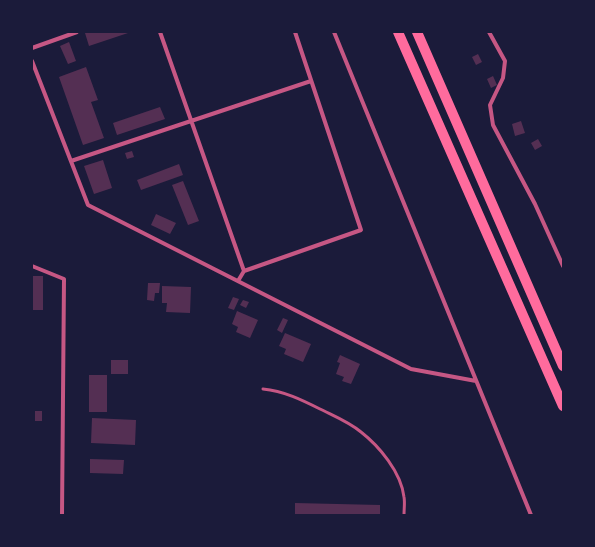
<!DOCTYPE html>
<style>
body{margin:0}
#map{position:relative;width:595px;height:547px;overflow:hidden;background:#1b1b3a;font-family:"PT Serif",serif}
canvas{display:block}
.frame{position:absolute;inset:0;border:33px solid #1b1b3a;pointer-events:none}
</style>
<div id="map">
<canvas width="595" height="547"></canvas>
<div class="frame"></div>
</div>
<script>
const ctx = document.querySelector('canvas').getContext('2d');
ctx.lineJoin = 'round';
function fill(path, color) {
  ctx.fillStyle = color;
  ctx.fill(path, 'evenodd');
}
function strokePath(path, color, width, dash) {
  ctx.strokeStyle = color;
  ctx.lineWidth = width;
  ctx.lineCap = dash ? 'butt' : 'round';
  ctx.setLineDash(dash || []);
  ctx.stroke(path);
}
fill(new Path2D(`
 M 90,32 L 131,32 L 89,46 L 85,33 Z
 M 69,42 L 76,61 L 68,64 L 60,46 Z
 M 478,54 L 482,62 L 476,65 L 472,57 Z
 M 86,67 L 98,100 L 91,102 L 104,138 L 83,145 L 59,77 Z
 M 493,76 L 497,85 L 491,88 L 487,79 Z
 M 160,107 L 165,119 L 117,135 L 113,123 Z
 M 521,121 L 525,133 L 515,136 L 512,124 Z
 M 538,139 L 542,146 L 535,150 L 531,143 Z
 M 132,151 L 134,157 L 127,159 L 125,153 Z
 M 103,160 L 112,188 L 94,194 L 84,166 Z
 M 179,164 L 183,175 L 141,190 L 137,180 Z
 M 183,181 L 199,221 L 188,225 L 172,185 Z
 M 156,214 L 176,223 L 170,234 L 151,225 Z
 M 32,276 L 43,276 L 43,310 L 32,310 Z
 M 148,283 L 160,283 L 159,293 L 155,293 L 154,301 L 147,300 Z
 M 162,286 L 191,287 L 190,313 L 166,312 L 167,303 L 162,303 Z
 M 233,297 L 239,299 L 234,310 L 228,308 Z
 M 243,300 L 249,302 L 246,308 L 240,305 Z
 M 237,311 L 258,320 L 250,338 L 236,332 L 238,327 L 232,324 Z
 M 283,318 L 288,320 L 282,333 L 277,330 Z
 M 285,333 L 311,344 L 303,362 L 284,354 L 286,349 L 279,346 Z
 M 340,355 L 360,364 L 351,384 L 342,381 L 344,377 L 336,374 L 340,363 L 337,362 Z
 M 111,360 L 128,360 L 128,374 L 111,374 Z
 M 89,375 L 107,375 L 107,412 L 89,412 Z
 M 35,411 L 42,411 L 42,421 L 35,421 Z
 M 92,418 L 136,420 L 135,445 L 91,443 Z
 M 90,459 L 124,460 L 123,474 L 90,473 Z
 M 295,503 L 380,505 L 380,515 L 295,515 Z`), '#542f53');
strokePath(new Path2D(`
 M 263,389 C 284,391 302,400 320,409 C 334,416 349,422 361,432 C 379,446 401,472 404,497 C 405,502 404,509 404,515`), '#c65784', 3);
strokePath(new Path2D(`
 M 160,32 L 244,271
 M 334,32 L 531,515
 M 489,32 L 505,61 L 503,78 L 490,105 L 493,125 L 535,204 L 563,266
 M 32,48 L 77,32
 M 32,61 L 88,205 L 411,369 L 476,381
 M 71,161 L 311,81
 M 32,266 L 64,279 L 62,515
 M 238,281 L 244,271 L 361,230 L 295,32`), '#c65784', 4);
strokePath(new Path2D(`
 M 398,32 L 563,406
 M 417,32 L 563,366`), '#ff6b9d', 10);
</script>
